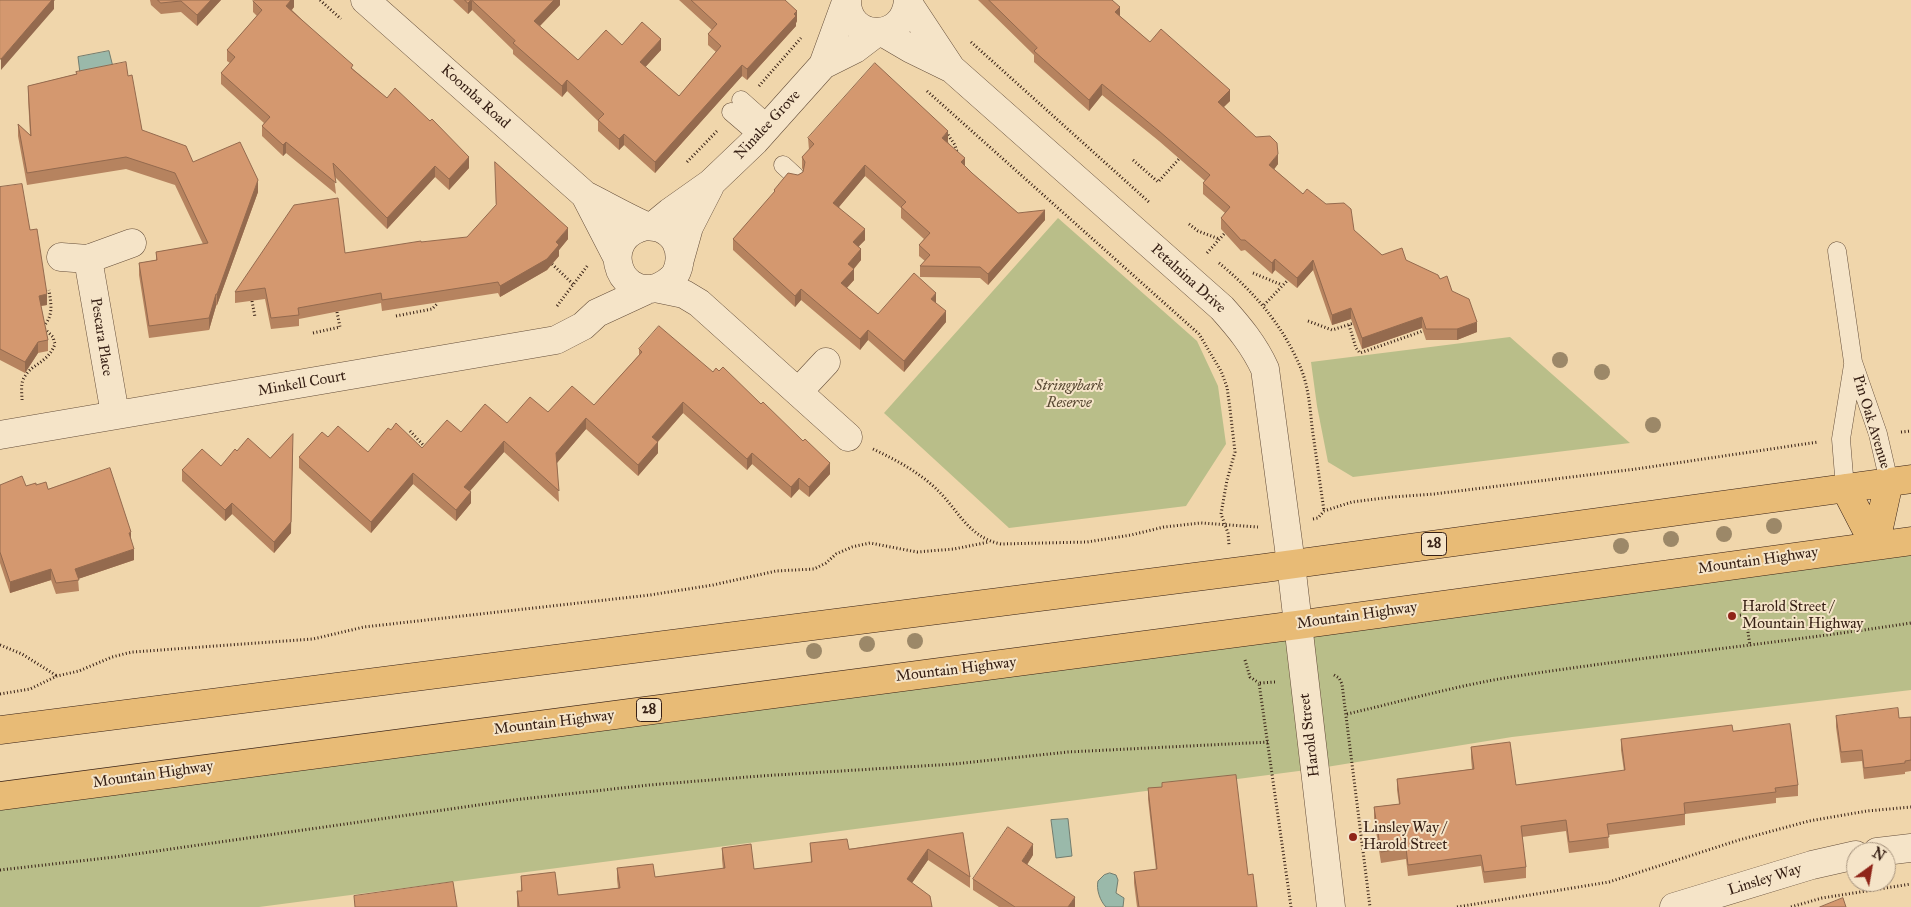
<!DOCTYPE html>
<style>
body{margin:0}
#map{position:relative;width:1911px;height:907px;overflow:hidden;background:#f0d6ab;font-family:"IM FELL Great Primer",serif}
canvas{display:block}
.north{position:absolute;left:1846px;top:842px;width:50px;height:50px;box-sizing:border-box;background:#f5e4c8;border:1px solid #a99680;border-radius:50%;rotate:32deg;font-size:14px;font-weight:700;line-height:20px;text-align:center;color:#372015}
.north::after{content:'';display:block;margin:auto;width:18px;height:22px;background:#8f2418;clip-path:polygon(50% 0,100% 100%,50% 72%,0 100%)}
</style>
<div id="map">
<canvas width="1911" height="907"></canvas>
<div class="north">N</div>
</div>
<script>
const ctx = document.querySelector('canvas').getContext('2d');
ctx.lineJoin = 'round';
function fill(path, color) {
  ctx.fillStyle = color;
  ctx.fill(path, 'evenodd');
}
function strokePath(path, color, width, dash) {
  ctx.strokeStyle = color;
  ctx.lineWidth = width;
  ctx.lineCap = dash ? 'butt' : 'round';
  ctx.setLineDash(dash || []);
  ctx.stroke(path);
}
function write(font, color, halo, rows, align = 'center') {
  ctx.font = font + ' "IM FELL Great Primer",serif';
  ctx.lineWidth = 4;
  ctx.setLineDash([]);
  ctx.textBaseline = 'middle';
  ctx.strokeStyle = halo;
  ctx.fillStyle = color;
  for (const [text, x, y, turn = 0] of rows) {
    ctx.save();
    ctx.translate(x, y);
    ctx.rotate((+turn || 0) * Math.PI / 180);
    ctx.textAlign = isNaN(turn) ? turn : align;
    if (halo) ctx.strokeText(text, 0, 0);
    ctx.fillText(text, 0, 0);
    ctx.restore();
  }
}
fill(new Path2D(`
 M 1058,218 L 1197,341 L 1218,386 L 1226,444 L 1186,506 L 1009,528 L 884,413 Z
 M 1510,337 L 1630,443 L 1353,477 L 1328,462 L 1317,406 L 1311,362 Z
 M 1911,541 L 1911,690 L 1512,737 L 1314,769 L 259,907 L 0,907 L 0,796 Z`), '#b9be89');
const water = new Path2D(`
 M 109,51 L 113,67 L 80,73 L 78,57 Z
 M 1068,819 L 1072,856 L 1056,858 L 1051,820 Z
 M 1110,873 L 1116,875 L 1118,880 L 1116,893 L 1124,898 L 1123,907 L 1106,907 C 1100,901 1096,889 1098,881 L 1104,875 Z`);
fill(water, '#9ab9aa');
strokePath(water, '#727c6e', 1);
const service = new Path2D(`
 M 741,100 L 769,125
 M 731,112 L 759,136
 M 783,165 L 795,176
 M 1837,251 L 1853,362 L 1878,434 L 1889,482
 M 1845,488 L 1841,439 L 1853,365`);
const minor = new Path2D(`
 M 365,0 L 585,195 L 617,257
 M 847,0 C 846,41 905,44 908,0
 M 908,3 L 951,68
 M 882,32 L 911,49 L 952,69 L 1222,308 C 1239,327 1254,345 1265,369 L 1291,564
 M 823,65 L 855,49 L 876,33
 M 585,195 C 605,205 624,216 644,225 C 649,227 656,226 662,229 C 668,232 673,236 676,242 C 681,252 681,265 675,275 C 670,281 664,285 656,288 C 616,298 599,236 646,226
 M 653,226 L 670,212 L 711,183 L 755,141 L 823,65 L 846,2
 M 61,257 L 88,259 L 132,243
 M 88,259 L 115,414
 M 680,259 L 689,227 L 710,186
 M 655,288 L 684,294 L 699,303 L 848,437
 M 798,392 L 826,362
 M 0,435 L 556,340 L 583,326 L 597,313 L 649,289
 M 1877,852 L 1911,848
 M 1674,907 L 1812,865 L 1856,855`);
const tertiary = new Path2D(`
 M 1291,564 L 1331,907`);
const primary = new Path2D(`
 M 1845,488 L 1875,546
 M 1875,546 L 1889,482
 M 0,730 L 1265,568 L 1911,479
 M 0,796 L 1297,625 L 1911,541`);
strokePath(service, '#654e3a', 19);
strokePath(minor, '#654e3a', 29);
strokePath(tertiary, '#654e3a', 29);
strokePath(primary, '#372015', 29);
strokePath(new Path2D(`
 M 320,0 L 341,19
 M 971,42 L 1150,203
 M 759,86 L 801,38
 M 927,91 L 1199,334 L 1221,371 L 1227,387 L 1230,409 L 1235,452 L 1227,480 L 1221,514 L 1228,533 L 1229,545
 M 946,132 L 955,145 L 958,155
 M 1133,160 L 1158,182 L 1179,159
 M 687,162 L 717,131
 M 1189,224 L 1198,231 L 1219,239
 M 1207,253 L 1225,233
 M 1219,263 C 1253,291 1281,323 1299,364 C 1308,383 1310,406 1312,427 C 1316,455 1320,483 1324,511
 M 552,264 L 573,284
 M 1253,273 L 1282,285
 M 252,301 L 255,317
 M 1264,305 L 1288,280
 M 557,306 L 588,265
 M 396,316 L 432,309 L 437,304
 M 1308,321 L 1332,330 L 1357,322
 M 1349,325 L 1356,348 L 1360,353 L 1423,331
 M 313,333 L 340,327 L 337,312
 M 22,400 C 22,393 20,383 25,376 C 33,363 48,363 55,344 L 53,337 L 43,327 C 54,315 51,304 49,290
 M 410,431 L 425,447
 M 1901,432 L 1911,431
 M 873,449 C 894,459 915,470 932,485 C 957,506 966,537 1001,544 L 1087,542 L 1131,535 L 1164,527 L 1201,523 L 1258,527
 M 1313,519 L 1318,518 L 1324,511 L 1352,502 L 1392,497 L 1434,494 L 1636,469 L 1818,442
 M 1726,617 L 1741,615 L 1746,618 L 1750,646
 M 0,645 L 22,654 L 57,676
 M 1245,660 L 1250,677 L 1259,683
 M 1334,675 L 1339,678 L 1342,684 L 1370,907
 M 1275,682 L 1259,683 L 1291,907
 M 0,694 L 30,689 L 57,676 L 79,671 L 112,657 L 132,652 L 313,639 L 364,627 L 650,595 L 713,585 L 776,571 L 814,569 L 826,563 L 836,554 L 852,547 L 870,543 L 917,552 L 954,549 L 989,542
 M 1347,714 C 1403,701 1459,685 1517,676 C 1648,656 1780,643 1911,623
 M 0,870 L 115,857 L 513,800 L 649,785 L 760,776 L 954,764 L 1068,752 L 1269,742
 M 1457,907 L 1609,882 L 1739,840 L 1809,821 L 1867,811 L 1911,807
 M 1791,907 L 1822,898 L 1911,884`), '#372015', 3, [1, 2.5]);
strokePath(service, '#f5e4c8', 18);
strokePath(minor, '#f5e4c8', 28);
strokePath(tertiary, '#f5e4c8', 28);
strokePath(primary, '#e8bb76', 28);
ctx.fillStyle = '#9c8868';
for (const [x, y] of [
 [1560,360],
 [1602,372],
 [1653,425],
 [1774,526],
 [1724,534],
 [1671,539],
 [1621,546],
 [915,641],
 [867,644],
 [814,651]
]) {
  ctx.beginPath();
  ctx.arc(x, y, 8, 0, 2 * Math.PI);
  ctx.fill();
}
fill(new Path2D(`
 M 150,0 L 221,0 L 197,26 L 181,12 L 161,14 L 151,5 Z
 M 294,0 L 294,7 L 292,10 L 353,69 L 469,168 L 449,190 L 435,177 L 387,229 L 334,176 L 336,194 L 286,153 L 283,156 L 262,136 L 262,126 L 264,123 L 221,84 L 221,73 L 230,63 L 227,61 L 227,50 L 257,16 L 253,12 L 253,1 Z
 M 453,0 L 560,0 L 560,5 L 540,26 L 578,60 L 622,45 L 661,50 L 645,67 L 679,96 L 716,52 L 708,45 L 708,34 L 712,30 L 679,0 L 785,0 L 797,21 L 796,23 L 796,26 L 747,80 L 742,76 L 655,173 L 624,145 L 619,150 L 598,131 L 598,121 L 567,91 L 562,97 L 513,54 L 513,50 L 472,10 L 468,14 Z
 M 978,0 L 1112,0 L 1120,16 L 1150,42 L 1230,101 L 1224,107 L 1278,164 L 1274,169 L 1303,194 L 1354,230 L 1382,255 L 1406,260 L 1440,279 L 1452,291 L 1477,332 L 1457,340 L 1426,340 L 1422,328 L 1362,349 L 1351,319 L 1332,325 L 1313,270 L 1297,288 L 1275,270 L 1272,274 L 1245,250 L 1241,251 L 1221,229 L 1221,218 L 1225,213 L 1203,194 L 1203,183 L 1205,181 L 1159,141 L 1102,95 L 1089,111 L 1034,62 L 1034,55 Z
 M 76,72 L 128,76 L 142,130 L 193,162 L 258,192 L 217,305 L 216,306 L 209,330 L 149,338 L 139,275 L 139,263 L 156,260 L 156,252 L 203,244 L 175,185 L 126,169 L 27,185 L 18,136 L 18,124 L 30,135 L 28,98 L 28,86 L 76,74 Z
 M 808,138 L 948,142 L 965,166 L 972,173 L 1018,213 L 1045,220 L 988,285 L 980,278 L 920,277 L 920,266 L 925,261 L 919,256 L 919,245 L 924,239 L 901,218 L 901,208 L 865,176 L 839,207 L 865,240 L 859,246 L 861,260 L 854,269 L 854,280 L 847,288 L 878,314 L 936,303 L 946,322 L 904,372 L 868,340 L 860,350 L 801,300 L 795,307 L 733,250 L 733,239 L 774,193 L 774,190 L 803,172 L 803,170 L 802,168 L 802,157 L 809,150 Z
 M 0,187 L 30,230 L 47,305 L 41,306 L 48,340 L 48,351 L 38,353 L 25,373 L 0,360 Z
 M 568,239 L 559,250 L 559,256 L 547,270 L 500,297 L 498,293 L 382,311 L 381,303 L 299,319 L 299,326 L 271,329 L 265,299 L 235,303 L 235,292 L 345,253 L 421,242 Z
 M 639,349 L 830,474 L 809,497 L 799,489 L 791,498 L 752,464 L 747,470 L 683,413 L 658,442 L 658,453 L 638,476 L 586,429 L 557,463 L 559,502 L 504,452 L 469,491 L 471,503 L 456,521 L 413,484 L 371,533 L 299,468 L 299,457 L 328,437 L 368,452 L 422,448 L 461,432 L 507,423 L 548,412 L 594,405 L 639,355 Z
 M 182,470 L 291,533 L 274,553 L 232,514 L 225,521 L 182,481 Z
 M 0,485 L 26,486 L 36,485 L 131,542 L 134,560 L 78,579 L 79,591 L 56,594 L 51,580 L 10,593 L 0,563 Z
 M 1836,716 L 1899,718 L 1911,717 L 1911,771 L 1905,772 L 1905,774 L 1864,779 L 1862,761 L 1841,763 L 1836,727 Z
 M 1733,731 L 1798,785 L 1798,796 L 1776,798 L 1776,803 L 1685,814 L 1685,825 L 1608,835 L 1609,848 L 1569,853 L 1566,831 L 1522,837 L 1526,867 L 1526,878 L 1484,883 L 1481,866 L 1408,876 L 1406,859 L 1381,863 L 1374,818 L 1374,807 L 1399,804 L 1397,790 L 1397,779 L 1472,769 L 1471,758 L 1471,747 L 1516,785 L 1624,771 L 1621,750 L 1621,739 Z
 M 1162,783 L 1248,875 L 1257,907 L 1137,907 L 1134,883 L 1134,872 L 1156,870 L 1148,799 L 1148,788 L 1162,787 Z
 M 963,833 L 970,877 L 970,888 L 928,860 L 912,883 L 932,907 L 517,907 L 517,891 L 521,891 L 521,876 L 558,895 L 618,888 L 617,879 L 617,868 L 655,877 L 723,869 L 722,859 L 722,848 L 754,869 L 811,863 L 810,843 L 849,849 Z
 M 1033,855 L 1027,865 L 1075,907 L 999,907 L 973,890 L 973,879 Z`), '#b6835f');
fill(new Path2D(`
 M 51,0 L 55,0 L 54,1 L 54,9 L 1,70 L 1,59 Z
 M 211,0 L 221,0 L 197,26 L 197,15 Z
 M 291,0 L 294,0 L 294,7 L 286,16 L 286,6 Z
 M 472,0 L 472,10 L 468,14 L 468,3 Z
 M 554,0 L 560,0 L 560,5 L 534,32 L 534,21 Z
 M 1120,7 L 1120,17 L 1115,12 Z
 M 797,11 L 797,21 L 796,23 L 796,26 L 747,80 L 747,69 Z
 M 661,39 L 661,50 L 640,73 L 640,62 Z
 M 742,65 L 742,76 L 655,173 L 655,162 Z
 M 567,80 L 567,91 L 562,97 L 562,86 Z
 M 1102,84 L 1102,95 L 1089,111 L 1089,100 Z
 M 1230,90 L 1230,101 L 1218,112 L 1218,102 Z
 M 948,131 L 948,142 L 942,148 L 942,138 Z
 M 624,134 L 624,145 L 619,150 L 619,139 Z
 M 286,142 L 286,153 L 283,156 L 283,145 Z
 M 1278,154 L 1278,164 L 1269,176 L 1269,165 Z
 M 469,157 L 469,168 L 449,190 L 449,179 Z
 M 965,158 L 965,169 L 961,162 Z
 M 865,165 L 865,176 L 833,214 L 833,203 Z
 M 435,166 L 435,177 L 387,229 L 387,218 Z
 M 258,180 L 258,192 L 217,305 L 217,294 Z
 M 1045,210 L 1045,220 L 988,285 L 988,274 Z
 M 568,228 L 568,239 L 559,250 L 559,256 L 547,270 L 500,297 L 500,286 L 556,242 Z
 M 865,229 L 865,240 L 853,252 L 853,242 Z
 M 861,249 L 861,260 L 850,273 L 854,269 L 854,280 L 841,294 L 841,283 L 848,264 Z
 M 1275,259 L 1275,270 L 1272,274 L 1272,263 Z
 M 1313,260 L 1313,270 L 1297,288 L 1297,278 Z
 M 801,289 L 801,300 L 795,307 L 795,296 Z
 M 936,293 L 936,304 L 931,299 Z
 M 47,294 L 47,305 L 39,306 L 39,296 Z
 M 216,294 L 216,306 L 209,330 L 209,318 Z
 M 1351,308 L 1351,319 L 1332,325 L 1332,315 Z
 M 946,311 L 946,322 L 904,372 L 904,361 Z
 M 1422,317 L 1422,328 L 1362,349 L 1362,338 Z
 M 1477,322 L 1477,332 L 1457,340 L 1457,329 Z
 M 868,330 L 868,340 L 860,350 L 860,339 Z
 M 38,342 L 38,353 L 25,373 L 25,362 Z
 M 683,402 L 683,413 L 652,448 L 652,437 Z
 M 586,418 L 586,429 L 556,464 L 556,453 Z
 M 504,441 L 504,452 L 464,498 L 464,487 Z
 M 658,442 L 658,453 L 638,476 L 638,465 Z
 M 293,445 L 291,533 L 274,553 L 274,542 Z
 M 752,453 L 752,464 L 747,470 L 747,459 Z
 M 830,463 L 830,474 L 809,497 L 809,487 Z
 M 413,473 L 413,484 L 371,533 L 371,522 Z
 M 799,478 L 799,489 L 791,498 L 791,487 Z
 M 471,492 L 471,503 L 456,521 L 456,510 Z
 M 232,503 L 232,514 L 225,521 L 225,510 Z
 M 131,532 L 131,543 L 129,533 Z
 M 134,549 L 134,560 L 75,580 L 75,569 Z
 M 51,569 L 51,580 L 10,593 L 10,582 Z
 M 1033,844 L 1033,855 L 1022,872 L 1022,861 Z
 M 928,849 L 928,860 L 907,890 L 907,879 Z
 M 1075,897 L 1075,907 L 1068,907 Z`), '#946a4e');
const building = new Path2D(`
 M 0,0 L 52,0 L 1,59 L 0,59 Z
 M 158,0 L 211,0 L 197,15 L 181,1 L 161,3 Z
 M 254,0 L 291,0 L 286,6 L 353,65 L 351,68 L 387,98 L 395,88 L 430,121 L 432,119 L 469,157 L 449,179 L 435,166 L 387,218 L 333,163 L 336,183 L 286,142 L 283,145 L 262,126 L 270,117 L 221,73 L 235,57 L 227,50 L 262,10 L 253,1 Z
 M 465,0 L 471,0 L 468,3 Z
 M 472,0 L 554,0 L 534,21 L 578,60 L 606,30 L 622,45 L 642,22 L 661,39 L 640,62 L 679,96 L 721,46 L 708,34 L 717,24 L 691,0 L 785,0 L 797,11 L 794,14 L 796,16 L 747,69 L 742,65 L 655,162 L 624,134 L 619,139 L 598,120 L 604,114 L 567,80 L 562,86 L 513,43 L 515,41 Z
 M 989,0 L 1112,0 L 1120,7 L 1115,12 L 1150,42 L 1161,29 L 1230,90 L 1218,102 L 1256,137 L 1270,136 L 1277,143 L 1278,154 L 1269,165 L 1303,194 L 1307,189 L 1326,204 L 1344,203 L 1351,209 L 1354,230 L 1382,255 L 1402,248 L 1406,260 L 1438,275 L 1440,279 L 1447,276 L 1452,291 L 1469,299 L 1477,322 L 1457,329 L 1426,329 L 1422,317 L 1362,338 L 1351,308 L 1332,315 L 1313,260 L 1297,278 L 1275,259 L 1272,263 L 1245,240 L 1241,240 L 1221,218 L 1230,207 L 1203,183 L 1210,175 L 1159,131 L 1102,84 L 1089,100 L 1034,51 L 1037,48 Z
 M 126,62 L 128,76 L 132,75 L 142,130 L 186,146 L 193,162 L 240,142 L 258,180 L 217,294 L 216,294 L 209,318 L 149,326 L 139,263 L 157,260 L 156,252 L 208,243 L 175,173 L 126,157 L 27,173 L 18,124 L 31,136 L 28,86 L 77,74 L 76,72 Z
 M 875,63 L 948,131 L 942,138 L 965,158 L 961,162 L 972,173 L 1018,213 L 1045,210 L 988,274 L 980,267 L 920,266 L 930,255 L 919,245 L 930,233 L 901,207 L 906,202 L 865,165 L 833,203 L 865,229 L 853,242 L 861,249 L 848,264 L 854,269 L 841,283 L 878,314 L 914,273 L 936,293 L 931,299 L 946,311 L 904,361 L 868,330 L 860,339 L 801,289 L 795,296 L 733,239 L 775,191 L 774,190 L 788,173 L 798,175 L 803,172 L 805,162 L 802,157 L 814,144 L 808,138 Z
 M 495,162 L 568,228 L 556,242 L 559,245 L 547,259 L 500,286 L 498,282 L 382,300 L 381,293 L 298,308 L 299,315 L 271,318 L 265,288 L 235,292 L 294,205 L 338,198 L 345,253 L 421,241 L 421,242 L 467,237 L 496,205 Z
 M 22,184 L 30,230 L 37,229 L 47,294 L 39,296 L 48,340 L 38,342 L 25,362 L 0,349 L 0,187 Z
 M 659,326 L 713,372 L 716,368 L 719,371 L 723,367 L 761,404 L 763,402 L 803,441 L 805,439 L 830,463 L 809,487 L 799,478 L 791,487 L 752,453 L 747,459 L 683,402 L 652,437 L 658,442 L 638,465 L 586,418 L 556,453 L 559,491 L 504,441 L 464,487 L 471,492 L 456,510 L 413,473 L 371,522 L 299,457 L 322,432 L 328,437 L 338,426 L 368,452 L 388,428 L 391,430 L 396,423 L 422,448 L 447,420 L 461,432 L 485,404 L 507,423 L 530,397 L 548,412 L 572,386 L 594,405 L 642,352 L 639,349 Z
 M 293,434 L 291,522 L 274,542 L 232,503 L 225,510 L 182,470 L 202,449 L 221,466 L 235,449 L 237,451 L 248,438 L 270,458 Z
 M 110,468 L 131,532 L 129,533 L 134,549 L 75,569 L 79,580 L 56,583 L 51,569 L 10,582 L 0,552 L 0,485 L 22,476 L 26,486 L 36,483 L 36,485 L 46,482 L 48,489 Z
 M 1898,708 L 1899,718 L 1911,717 L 1911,760 L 1905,761 L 1905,763 L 1864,768 L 1862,750 L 1841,752 L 1836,716 Z
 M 1790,724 L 1798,785 L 1775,788 L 1776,792 L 1684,803 L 1685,814 L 1607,824 L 1609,837 L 1569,842 L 1566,820 L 1521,826 L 1526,867 L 1484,872 L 1481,855 L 1408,865 L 1406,848 L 1381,852 L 1374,807 L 1400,804 L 1397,779 L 1474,769 L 1471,747 L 1510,742 L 1516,785 L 1625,770 L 1621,739 L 1732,725 L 1733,731 Z
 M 1236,775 L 1248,875 L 1253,874 L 1257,907 L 1139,907 L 1134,872 L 1157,869 L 1148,788 L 1162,787 L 1162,783 Z
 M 1008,827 L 1033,844 L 1022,861 L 1075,897 L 1068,907 L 1015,907 L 973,879 Z
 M 963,833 L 970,877 L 928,849 L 907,879 L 930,896 L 932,907 L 519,907 L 517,891 L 522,891 L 521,876 L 555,872 L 558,895 L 620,888 L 617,868 L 653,864 L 655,877 L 725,868 L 722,848 L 751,844 L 754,869 L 812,862 L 810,843 L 847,839 L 849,849 Z
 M 453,882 L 457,907 L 355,907 L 354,896 Z
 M 1843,898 L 1846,907 L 1820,907 Z`);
fill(building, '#d4986f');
strokePath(building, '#946a4e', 1);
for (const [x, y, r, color] of [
 [1732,616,5,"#8f2418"],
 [1353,837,5,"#8f2418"]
]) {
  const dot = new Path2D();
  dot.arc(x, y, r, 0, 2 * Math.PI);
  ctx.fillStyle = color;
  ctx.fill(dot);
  strokePath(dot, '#f5e4c8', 2);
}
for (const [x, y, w] of [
 [1434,544,25],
 [649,710,25]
]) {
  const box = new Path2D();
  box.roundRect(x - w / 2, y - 11.5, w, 23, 4);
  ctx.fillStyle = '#f5e4c8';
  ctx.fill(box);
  strokePath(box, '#372015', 1);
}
write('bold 14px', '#372015', null, [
 ["28",1434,544],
 ["28",649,710]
]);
write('15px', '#372015', '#f5e4c8', [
 ["Koomba Road",475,97,42],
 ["Ninalee Grove",768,125,-47],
 ["Petalnina Drive",1188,279,42],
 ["Pescara Place",101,337,81],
 ["Minkell Court",302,384,-10],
 ["Pin Oak Avenue",1871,422,73],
 ["Mountain Highway",1758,561,-8],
 ["Mountain Highway",1357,616,-8],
 ["Mountain Highway",956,670,-7],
 ["Mountain Highway",554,723,-7],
 ["Harold Street",1310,735,-97],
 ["Mountain Highway",153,775,-8],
 ["Linsley Way",1765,880,-17]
]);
write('italic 15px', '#584832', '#f5e4c8', [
 ["Stringybark",1069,386],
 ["Reserve",1069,403]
]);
write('15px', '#372015', '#f5e4c8', [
 ["Harold Street /",1742,607],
 ["Mountain Highway",1742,624],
 ["Linsley Way /",1363,828],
 ["Harold Street",1363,845]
], 'left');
</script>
